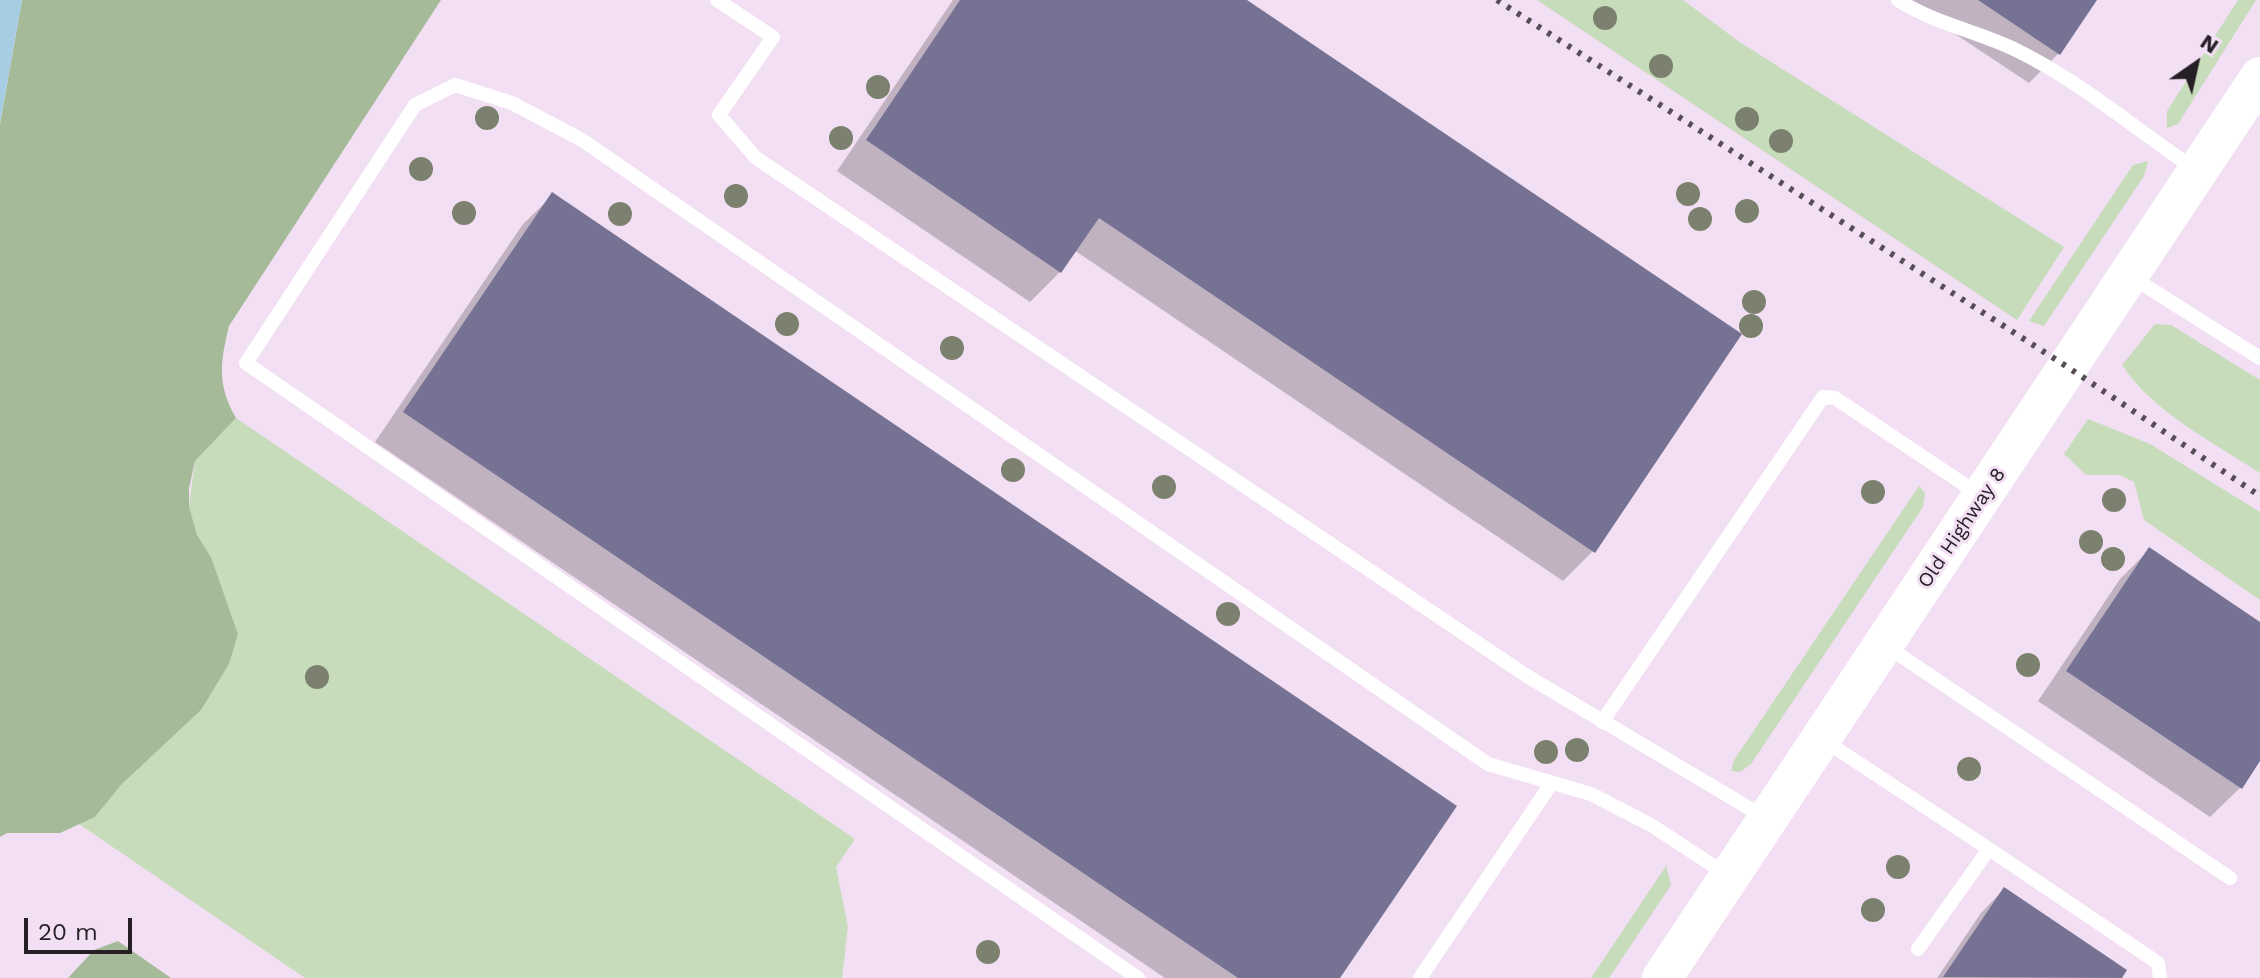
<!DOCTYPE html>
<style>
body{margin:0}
#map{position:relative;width:2260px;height:978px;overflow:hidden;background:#f2dff3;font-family:"Work Sans",sans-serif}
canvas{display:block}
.north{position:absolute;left:2156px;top:24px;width:80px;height:80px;-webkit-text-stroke:6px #f2dff3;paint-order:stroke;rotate:34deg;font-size:22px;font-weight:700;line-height:32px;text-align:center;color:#261f26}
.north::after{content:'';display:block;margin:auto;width:28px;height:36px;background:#261f26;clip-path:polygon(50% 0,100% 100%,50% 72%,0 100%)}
.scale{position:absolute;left:24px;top:918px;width:108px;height:36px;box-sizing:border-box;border:4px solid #261f26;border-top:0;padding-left:10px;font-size:24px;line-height:28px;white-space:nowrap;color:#261f26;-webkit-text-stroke:6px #f2dff3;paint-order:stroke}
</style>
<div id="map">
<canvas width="2260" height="978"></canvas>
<div class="north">N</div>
<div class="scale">20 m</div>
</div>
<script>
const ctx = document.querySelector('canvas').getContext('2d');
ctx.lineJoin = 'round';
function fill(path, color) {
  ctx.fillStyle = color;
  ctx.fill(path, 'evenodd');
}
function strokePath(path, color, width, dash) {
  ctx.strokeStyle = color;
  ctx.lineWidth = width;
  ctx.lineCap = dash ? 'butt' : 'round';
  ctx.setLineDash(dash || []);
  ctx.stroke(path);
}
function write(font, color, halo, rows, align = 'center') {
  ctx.font = font + ' "Work Sans",sans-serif';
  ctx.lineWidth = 6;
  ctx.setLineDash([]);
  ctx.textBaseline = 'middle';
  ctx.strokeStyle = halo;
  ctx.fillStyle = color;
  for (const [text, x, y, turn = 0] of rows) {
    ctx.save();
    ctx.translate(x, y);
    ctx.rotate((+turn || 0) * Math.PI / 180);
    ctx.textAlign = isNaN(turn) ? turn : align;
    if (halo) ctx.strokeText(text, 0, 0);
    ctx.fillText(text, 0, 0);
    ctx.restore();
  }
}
fill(new Path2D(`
 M 1537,0 L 1683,0 L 1738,41 L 2064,247 L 2017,320 Z
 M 2238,0 L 2256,0 L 2178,124 L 2167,128 L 2167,111 Z
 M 2148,161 L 2144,176 L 2044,326 L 2029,321 L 2133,165 Z
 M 2155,324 L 2171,325 L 2260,380 L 2260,473 C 2213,442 2154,413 2122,365 Z
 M 236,418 L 855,839 L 836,867 L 848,927 L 842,978 L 305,978 L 79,824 L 95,817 L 121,785 L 201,710 L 238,634 L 211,557 L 197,535 L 189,506 L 195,461 Z
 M 2088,419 L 2150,444 L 2260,512 L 2260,600 L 2144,520 L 2134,482 L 2120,475 L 2086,475 L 2064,454 Z
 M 1919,486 L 1925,493 L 1923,507 L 1751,764 L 1740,772 L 1731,771 L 1734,760 Z
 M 1666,866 L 1671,885 L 1609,978 L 1591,978 Z`), '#c7dcbb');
fill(new Path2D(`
 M 22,0 L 441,0 L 229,326 C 220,363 217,385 236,418 L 195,461 L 189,488 L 189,506 L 197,535 L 211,557 L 238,634 L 229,664 L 201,710 L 121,785 L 95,817 L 60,833 L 7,833 L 0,837 L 0,124 Z
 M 118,941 L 171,978 L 68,978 L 94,950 Z`), '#a5ba99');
fill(new Path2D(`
 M 0,0 L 22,0 L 0,123 Z`), '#a7cde3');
fill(new Path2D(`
 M 953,0 L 1243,0 L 1593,551 L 1563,581 L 1074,250 L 1060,272 L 1030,302 L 837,171 Z
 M 1904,0 L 2094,0 L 2058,54 L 2029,83 Z
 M 553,195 L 1338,978 L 1165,978 L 375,442 L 523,224 Z
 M 2149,550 L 2260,624 L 2260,758 L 2240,788 L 2210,817 L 2038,701 L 2120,579 Z
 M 2004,889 L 2124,970 L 2119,978 L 1937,978 L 1981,913 Z`), '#0003');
fill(new Path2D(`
 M 960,0 L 1247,0 L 1742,334 L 1595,553 L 1099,218 L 1061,273 L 866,140 Z
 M 1978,0 L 2097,0 L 2060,55 Z
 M 552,192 L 1457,806 L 1340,978 L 1238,978 L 403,412 Z
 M 2149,547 L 2260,622 L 2260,761 L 2242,789 L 2066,671 Z
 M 2004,887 L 2127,970 L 2122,978 L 1943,977 Z`), '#757293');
strokePath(new Path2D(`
 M 717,0 L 773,37 L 719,115 L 756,158 L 1527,676 L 1764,817
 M 1898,0 C 1935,24 1977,31 2016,50 C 2080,81 2135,129 2195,169
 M 2130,276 L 2260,358
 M 1885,645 L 2230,878
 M 1602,722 L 1823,397 L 1835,398 L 1980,495
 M 1822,739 L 1989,849 L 1918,949
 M 1989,849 L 2158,963 L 2160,978
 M 1138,978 L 246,363 L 415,105 L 455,85 L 512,103 L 582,140 L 1488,764 L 1591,794 L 1651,825 L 1729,876
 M 1420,978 L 1551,784`), '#fff', 14);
strokePath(new Path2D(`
 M 1662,978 L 2260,77`), '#fff', 40);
strokePath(new Path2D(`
 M 1497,0 L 2069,368 L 2260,496`), '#574d57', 6, [4, 8]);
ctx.fillStyle = '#7b816e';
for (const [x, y] of [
 [1605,18],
 [1661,66],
 [878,87],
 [487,118],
 [1747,119],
 [841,138],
 [1781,141],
 [421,169],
 [1688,194],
 [736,196],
 [1747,211],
 [464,213],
 [620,214],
 [1700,219],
 [1754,302],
 [787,324],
 [1751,326],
 [952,348],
 [1013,470],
 [1164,487],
 [1873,492],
 [2114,500],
 [2091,542],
 [2113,559],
 [1228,614],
 [2028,665],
 [317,677],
 [1577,750],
 [1546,752],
 [1969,769],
 [1898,867],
 [1873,910],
 [988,952]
]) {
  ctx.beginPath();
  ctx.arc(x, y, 12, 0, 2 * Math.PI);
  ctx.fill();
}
write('20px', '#261f26', '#f2dff3', [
 ["Old Highway 8",1962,528,-56]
]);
</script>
